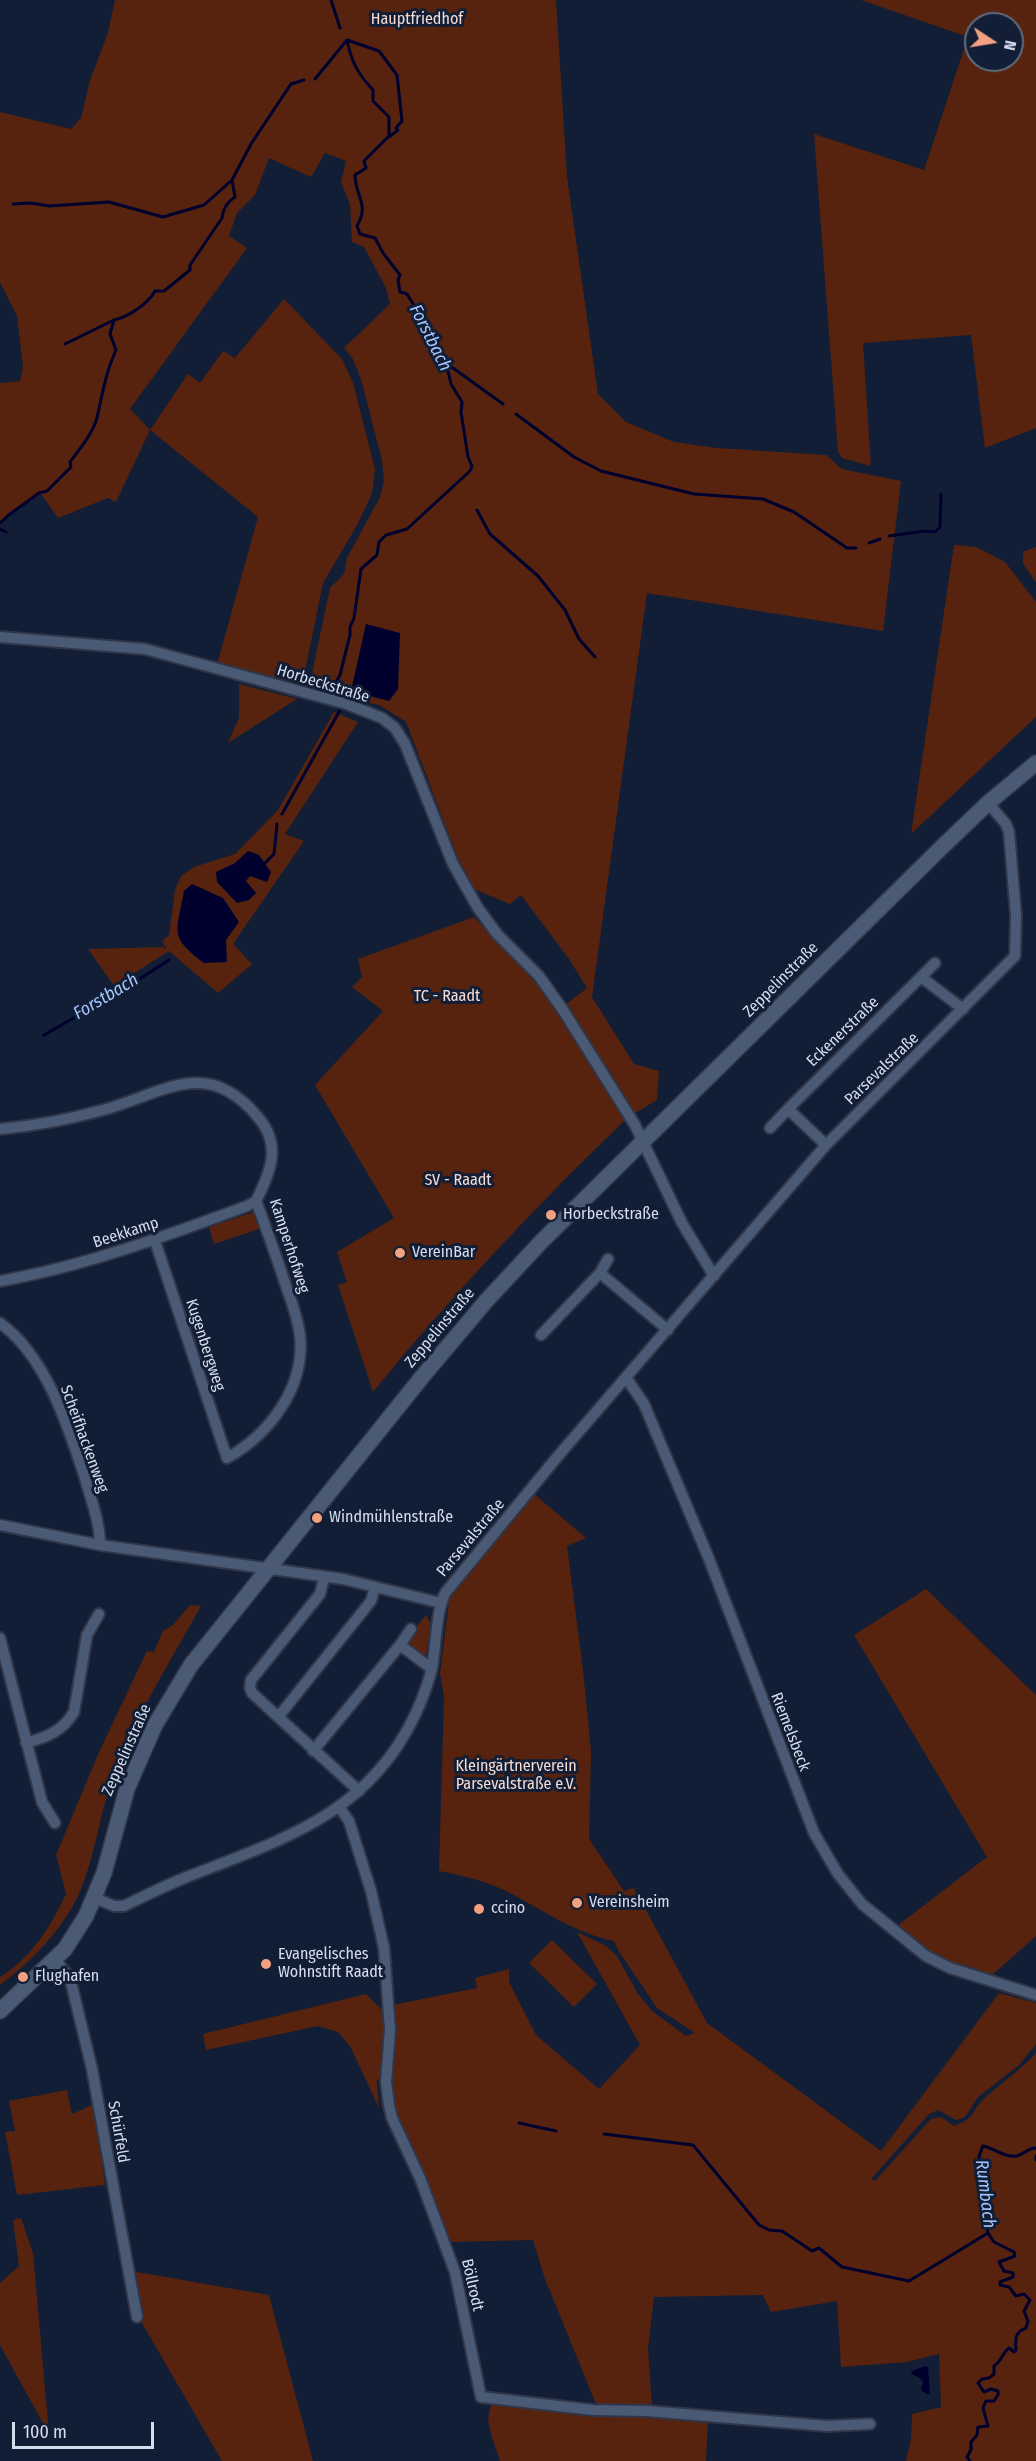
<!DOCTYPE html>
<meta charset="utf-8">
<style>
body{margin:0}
#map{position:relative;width:1036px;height:2461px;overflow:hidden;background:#111e35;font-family:"Fira Sans Condensed",sans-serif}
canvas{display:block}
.north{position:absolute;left:964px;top:12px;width:60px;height:60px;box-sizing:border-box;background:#111e35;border:2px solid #5f6b7f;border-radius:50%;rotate:102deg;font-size:16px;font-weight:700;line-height:24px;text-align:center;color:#d5deee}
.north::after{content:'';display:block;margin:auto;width:21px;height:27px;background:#f3a081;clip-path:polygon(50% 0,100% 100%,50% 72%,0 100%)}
.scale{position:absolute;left:12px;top:2422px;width:142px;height:27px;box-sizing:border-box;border:3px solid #d5deee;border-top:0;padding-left:8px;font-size:18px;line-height:21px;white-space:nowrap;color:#d5deee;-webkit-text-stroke:4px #111e35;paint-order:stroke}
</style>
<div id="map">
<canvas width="1036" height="2461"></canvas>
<div class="north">N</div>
<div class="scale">100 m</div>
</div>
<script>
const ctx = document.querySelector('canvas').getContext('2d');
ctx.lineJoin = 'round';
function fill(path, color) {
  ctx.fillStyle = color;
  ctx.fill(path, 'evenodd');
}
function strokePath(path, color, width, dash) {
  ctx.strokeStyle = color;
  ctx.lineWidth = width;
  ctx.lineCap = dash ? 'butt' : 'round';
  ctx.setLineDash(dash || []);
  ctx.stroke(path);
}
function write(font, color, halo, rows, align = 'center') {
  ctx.font = font + ' "Fira Sans Condensed",sans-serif';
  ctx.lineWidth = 6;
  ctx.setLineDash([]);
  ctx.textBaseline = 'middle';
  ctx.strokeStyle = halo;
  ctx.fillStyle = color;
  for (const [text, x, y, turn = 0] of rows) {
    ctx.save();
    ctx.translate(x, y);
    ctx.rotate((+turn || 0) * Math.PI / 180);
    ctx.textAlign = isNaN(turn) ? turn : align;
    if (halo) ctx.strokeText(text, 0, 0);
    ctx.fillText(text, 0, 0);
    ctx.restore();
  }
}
fill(new Path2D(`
 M 115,0 L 556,0 L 567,177 L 598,394 L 626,422 L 674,442 L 717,448 L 826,455 L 842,469 L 901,481 L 883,631 L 647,593 L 592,997 L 634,1064 L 659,1071 L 657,1100 L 635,1113 L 565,1005 L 587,988 L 569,959 L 521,895 L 510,904 L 474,889 L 457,856 L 406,722 L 379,705 L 346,699 L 309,688 L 330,588 L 344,574 L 347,558 L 380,497 L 384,481 L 382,460 L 361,379 L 353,359 L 344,348 L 390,304 L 386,288 L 364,247 L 352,242 L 350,204 L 341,182 L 346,161 L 325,153 L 311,177 L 269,158 L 255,195 L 237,213 L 229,236 L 247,248 L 130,409 L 150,430 L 188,374 L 200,383 L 223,351 L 235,358 L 284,299 L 342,359 L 353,383 L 375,469 L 372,494 L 356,527 L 323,583 L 302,686 L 217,665 L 258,517 L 150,430 L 116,502 L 108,498 L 58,518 L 41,494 L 3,520 L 0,526 L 0,383 L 20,381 L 23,367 L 17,316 L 0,282 L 0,112 L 71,129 L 81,118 L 90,80 L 108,33 Z
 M 861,0 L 1036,0 L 1036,428 L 985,448 L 971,335 L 863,343 L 871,466 L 842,458 L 838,452 L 814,134 L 924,170 L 968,37 ZM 976,24 L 1012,24 L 1012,60 L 976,60 Z
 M 954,545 L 976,547 L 1005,562 L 1036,602 L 1036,717 L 911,834 Z
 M 1036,547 L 1036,582 L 1023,564 L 1023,552 Z
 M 239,684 L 297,699 L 228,743 L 239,718 Z
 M 334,712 L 358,722 L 285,834 L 304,841 L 233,944 L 252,964 L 218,993 L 169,951 L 114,986 L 88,949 L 163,947 L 167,950 L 162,941 L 169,935 L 175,890 L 181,876 L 194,867 L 235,854 L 278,810 Z
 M 474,917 L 547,995 L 625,1120 C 535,1207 452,1295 373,1392 L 338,1285 L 347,1282 L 337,1252 L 394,1218 L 315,1085 L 383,1011 L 352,987 L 362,977 L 358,959 Z
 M 254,1212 L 259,1229 L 214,1244 L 209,1227 Z
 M 534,1494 L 586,1538 L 567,1546 L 583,1670 L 591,1751 L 589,1839 L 624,1891 L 634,1888 L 707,2023 L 881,2151 L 999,1993 L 1036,2003 L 1036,2044 L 1019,2065 L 978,2097 L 965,2117 L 956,2120 L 938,2110 L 929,2114 L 871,2179 L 875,2181 L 931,2119 L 941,2117 L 954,2126 C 978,2117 970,2111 985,2098 C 1002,2082 1021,2070 1036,2053 L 1036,2461 L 906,2461 L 911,2439 L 912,2414 L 941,2407 L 939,2354 L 907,2362 L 841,2367 L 837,2301 L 771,2312 L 763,2295 L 654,2297 L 648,2348 L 652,2408 L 596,2404 L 545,2279 L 533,2240 L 451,2242 L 395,2115 L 390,2076 L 393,2005 L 477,1988 L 475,1978 L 509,1969 L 509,1982 L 536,2035 L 599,2089 L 640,2045 L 577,1932 L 606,1946 L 617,1956 L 638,1994 L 652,2011 L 686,2036 L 695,2033 L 657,2008 L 618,1950 L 614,1941 C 572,1933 535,1904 497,1887 C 478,1879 459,1875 439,1871 L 444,1697 L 440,1673 L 449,1602 L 451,1596 Z
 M 926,1589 L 1036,1695 L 1036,1936 L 991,1976 L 953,1966 L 893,1929 L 987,1857 L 854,1635 Z
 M 190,1605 L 201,1606 C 170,1662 135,1717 113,1777 C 99,1816 95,1859 78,1896 C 61,1931 31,1962 0,1985 L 0,1977 C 30,1959 52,1925 66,1894 L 56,1855 L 100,1750 L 147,1651 L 154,1652 L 163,1631 L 173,1625 Z
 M 426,1615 L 431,1624 L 426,1656 L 423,1656 L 409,1646 L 407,1638 Z
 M 552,1940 L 597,1984 L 574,2007 L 529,1963 Z
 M 366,1994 L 387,2015 L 383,2073 L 377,2081 L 379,2108 L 350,2046 L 338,2032 L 318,2026 L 206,2050 L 203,2034 Z
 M 67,2090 L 72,2114 L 94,2104 L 105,2185 L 17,2195 L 5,2132 L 15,2131 L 9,2101 Z
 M 21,2218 L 33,2253 L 49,2434 L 0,2345 L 0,2283 L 19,2266 L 13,2220 Z
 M 131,2271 L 269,2295 L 313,2461 L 222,2461 L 139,2318 Z
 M 493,2404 L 610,2415 L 628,2414 L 629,2417 L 708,2421 L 706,2461 L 500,2461 C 496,2445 481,2418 493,2404 Z`), '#57230e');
fill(new Path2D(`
 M 366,624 L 400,633 L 398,689 L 389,701 L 351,691 Z
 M 248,851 L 259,855 L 271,872 L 267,882 L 250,876 L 246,881 L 256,893 L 249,900 L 237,903 L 217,882 L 216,872 L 235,863 Z
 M 192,884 L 223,898 L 239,922 L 226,940 L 227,962 L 204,963 C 168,936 177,932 184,891 Z
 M 925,2366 L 928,2367 L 930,2394 L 927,2394 L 921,2390 L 923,2382 L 920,2378 L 911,2374 L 912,2371 Z`), '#00002e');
strokePath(new Path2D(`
 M 331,0 L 340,28
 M 347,40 L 379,51 L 397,75 L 402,121 L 396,128 L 398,130 L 389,137
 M 315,79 L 347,40
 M 13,204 L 31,203 L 49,206 L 109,202 L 163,217 L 204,205 L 232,180 L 251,144 L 291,84 L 304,80
 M 65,344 L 114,320
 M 446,363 L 503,404
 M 516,414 L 574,457 L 601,471 L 694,494 L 763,499 L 794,512 L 847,548 L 856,548
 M 477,510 L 490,534 L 538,576 L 565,610 L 579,639 L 595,657
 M 0,523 L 10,514 L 39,493 L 47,491 L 71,467 L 70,462 C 79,450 93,433 97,418 C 102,395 106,372 116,350 L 110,334 L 114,320 C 128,317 148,304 155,291 L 164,291 L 190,270 L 190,265 L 222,218 C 223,209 227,202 235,197 L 232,180
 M 0,529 L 6,532
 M 889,536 L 925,531 L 935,532 L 940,527 L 941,494
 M 869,543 L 880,539
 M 343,697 L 343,692 L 335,684 L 340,675 L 350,635 L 350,627 L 354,618 L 361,569 L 377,555 L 379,542 L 386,535 L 407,529 L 470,471 L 472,466 L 468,457 L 461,412 L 462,402 L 451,384 L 446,363 L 440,357 L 437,349 L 430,343 L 416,317 L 415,307 L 407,294 L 400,292 L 398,280 L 400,275 L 383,253 L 375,238 L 360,234 L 357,226 C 370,204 355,196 355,175 L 366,168 L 364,161 L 389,136 L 389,117 L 373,101 L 373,90 C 358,74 351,61 347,40
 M 282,814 L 340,710
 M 265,863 L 274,854 L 277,824
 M 44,1035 L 119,992 L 169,960
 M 519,2123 L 556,2131
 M 604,2134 L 693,2145 L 759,2225 L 769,2230 L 782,2231 L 812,2251 L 819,2248 L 842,2267 L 909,2281 L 988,2233
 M 1036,2156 L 1036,2160
 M 970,2461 L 967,2457 L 971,2450 L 971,2442 L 977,2435 L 978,2427 L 988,2426 L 983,2408 L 986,2401 L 994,2401 L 998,2395 L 998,2391 L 991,2389 L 984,2392 L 978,2383 L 982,2379 L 989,2378 L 994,2374 L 994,2366 C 1002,2361 1002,2353 1009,2348 L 1014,2352 L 1016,2350 C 1015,2339 1015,2332 1026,2328 L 1028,2321 L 1024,2311 L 1030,2300 L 1024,2294 L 1016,2296 L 1009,2287 L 1000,2285 L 1000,2282 L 1013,2277 L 1013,2273 L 1004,2271 L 999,2262 L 1015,2256 L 1014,2252 L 994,2242 L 988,2233 L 981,2197 L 984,2182 C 976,2170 977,2159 983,2146 C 994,2148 1005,2158 1017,2156 C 1024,2154 1028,2148 1036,2148`), '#00002e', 3);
const minor = new Path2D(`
 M 0,637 L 145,649 L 347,704 L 382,718 L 395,728 L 405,744 L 453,864 L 478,908 L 497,934 L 539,976 L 563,1010 L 635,1125 L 682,1223 L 714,1276
 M 921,977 L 963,1009
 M 770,1128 L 788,1109
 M 0,1129 C 35,1126 70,1119 103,1110 C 164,1093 206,1056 257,1116 C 283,1145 270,1172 256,1201 C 266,1228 276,1255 285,1283 C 291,1300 298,1318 300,1336 C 305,1387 270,1434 227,1458 L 155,1241
 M 826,1145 L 788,1109 L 935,963
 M 600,1273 L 668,1330
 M 0,1281 C 85,1266 166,1236 247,1206 L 256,1201
 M 0,1323 C 46,1356 68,1426 85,1478 C 91,1500 100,1522 100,1545
 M 541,1335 L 600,1273 L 608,1259
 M 627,1379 L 644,1404 L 709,1559 L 814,1833 L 838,1874 L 862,1904 L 926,1956 L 950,1968 L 1036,1995
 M 0,1525 L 100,1545 L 343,1579 L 441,1603
 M 324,1578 L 320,1594 L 251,1680 L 250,1687 L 252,1693 L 359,1791
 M 0,1638 L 42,1802 L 55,1823
 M 400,1645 L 432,1669
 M 279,1716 L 371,1601 L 375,1587
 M 26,1743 C 47,1737 63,1731 74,1712 L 87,1635 L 99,1614
 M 313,1751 L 400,1645 L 411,1629
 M 340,1808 L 349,1821 L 371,1891 L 384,1948 L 390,2030 L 386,2082 L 389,2105 L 392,2118 L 420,2178 L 455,2272 L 481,2397 L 593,2410 L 647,2411 L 827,2426 L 870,2424
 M 95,1898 L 114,1906 L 124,1906 C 143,1897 162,1887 182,1879 C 277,1841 367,1817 415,1715 C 422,1700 428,1684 432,1668 C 436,1648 436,1608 446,1592 L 558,1456 L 826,1145 L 1015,956 L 1016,916 L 1009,832 L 1006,824 L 988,803
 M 55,1959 L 70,1978 L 92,2069 L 137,2317`);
const secondary = new Path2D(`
 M 0,2011 L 65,1949 L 86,1916 L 104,1873 L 127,1789 L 155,1725 L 191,1665 L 422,1377 L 487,1300 L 541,1242 L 942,847 L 988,803 L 1036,763`);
strokePath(minor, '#303649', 14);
strokePath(secondary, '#303649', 18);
strokePath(minor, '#4a5a75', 10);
strokePath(secondary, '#4a5a75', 15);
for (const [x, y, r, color] of [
 [551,1215,6,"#f3a081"],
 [400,1253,6,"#f3a081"],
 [317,1518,6,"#f3a081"],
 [577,1903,6,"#f3a081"],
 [479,1909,6,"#f3a081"],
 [266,1964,6,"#f3a081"],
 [23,1977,6,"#f3a081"]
]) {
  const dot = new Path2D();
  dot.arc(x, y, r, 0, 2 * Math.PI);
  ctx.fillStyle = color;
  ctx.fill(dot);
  strokePath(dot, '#111e35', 2);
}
write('16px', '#f4dbd3', '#111e35', [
 ["Hauptfriedhof",417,20],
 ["TC - Raadt",447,997],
 ["SV - Raadt",458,1181],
 ["Kleingärtnerverein",516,1767],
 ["Parsevalstraße e.V.",516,1785]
]);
write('16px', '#d5deee', '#111e35', [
 ["Horbeckstraße",323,684,17],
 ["Zeppelinstraße",781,980,-45],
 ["Eckenerstraße",843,1032,-44],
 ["Parsevalstraße",882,1069,-44],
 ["Beekkamp",126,1233,-18],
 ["Kamperhofweg",289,1246,72],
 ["Zeppelinstraße",440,1328,-50],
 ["Kugenbergweg",205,1345,72],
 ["Scheifhackenweg",84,1439,70],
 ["Parsevalstraße",471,1538,-50],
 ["Riemelsbeck",790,1732,69],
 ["Zeppelinstraße",127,1750,-66],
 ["Schürfeld",118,2132,80],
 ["Böllrodt",472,2285,77]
]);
write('16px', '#d5deee', '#111e35', [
 ["Horbeckstraße",563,1215],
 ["VereinBar",412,1253],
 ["Windmühlenstraße",329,1518],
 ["Vereinsheim",589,1903],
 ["ccino",491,1909],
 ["Evangelisches",278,1955],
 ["Wohnstift Raadt",278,1973],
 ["Flughafen",35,1977]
], 'left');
write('italic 18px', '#a4c5fe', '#111e35', [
 ["Forstbach",430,338,63],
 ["Forstbach",106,997,-31],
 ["Rumbach",985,2194,83]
]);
</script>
